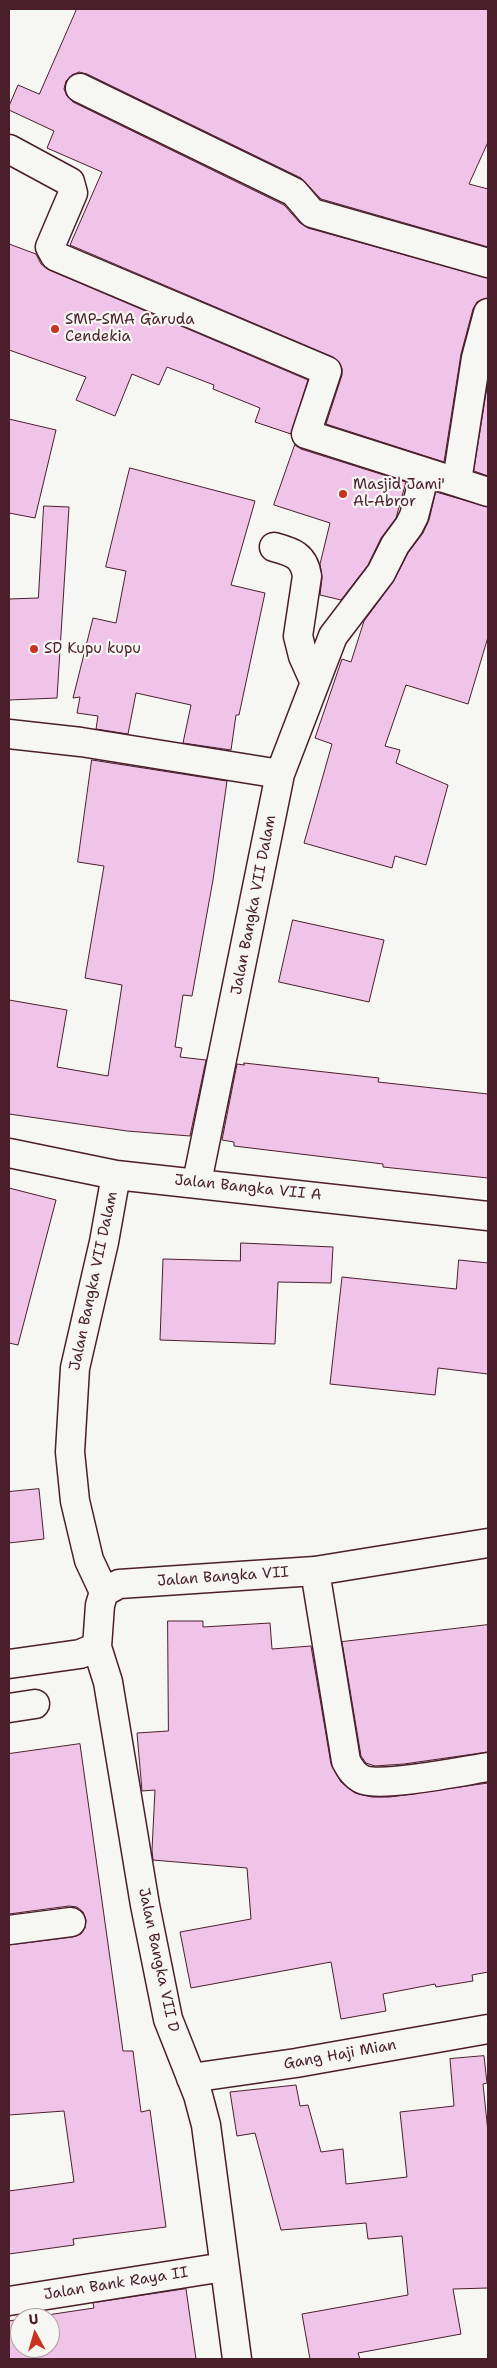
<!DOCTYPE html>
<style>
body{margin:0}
#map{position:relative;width:497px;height:2368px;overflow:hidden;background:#f6f6f2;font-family:"Shantell Sans",sans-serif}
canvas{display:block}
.frame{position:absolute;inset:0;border:10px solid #4a1f2b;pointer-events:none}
.north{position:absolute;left:10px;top:2308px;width:50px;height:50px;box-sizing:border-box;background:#f6f6f2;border:1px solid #b1a0a2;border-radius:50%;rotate:354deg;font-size:14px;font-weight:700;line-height:20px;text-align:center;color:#4a1f2b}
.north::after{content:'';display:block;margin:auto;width:18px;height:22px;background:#c8321e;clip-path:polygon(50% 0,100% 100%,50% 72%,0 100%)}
</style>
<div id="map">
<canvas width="497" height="2368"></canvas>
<div class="frame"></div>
<div class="north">U</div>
</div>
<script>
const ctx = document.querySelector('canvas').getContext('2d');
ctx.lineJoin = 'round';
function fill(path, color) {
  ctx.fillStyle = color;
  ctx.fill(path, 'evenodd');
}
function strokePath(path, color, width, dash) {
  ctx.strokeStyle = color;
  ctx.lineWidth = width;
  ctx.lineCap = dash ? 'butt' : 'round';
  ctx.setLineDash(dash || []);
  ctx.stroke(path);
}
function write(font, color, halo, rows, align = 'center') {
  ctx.font = font + ' "Shantell Sans",sans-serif';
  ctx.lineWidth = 4.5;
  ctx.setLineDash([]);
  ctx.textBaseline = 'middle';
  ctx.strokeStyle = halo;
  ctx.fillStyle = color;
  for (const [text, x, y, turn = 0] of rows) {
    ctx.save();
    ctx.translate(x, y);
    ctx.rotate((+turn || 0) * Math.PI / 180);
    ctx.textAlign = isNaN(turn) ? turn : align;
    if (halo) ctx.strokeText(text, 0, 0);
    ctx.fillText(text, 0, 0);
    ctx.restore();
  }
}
const building = new Path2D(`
 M 77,9 L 488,9 L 488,142 L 469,184 L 488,189 L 488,247 L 321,199 L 301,178 L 87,74 L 79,72 L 72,75 L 66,81 L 64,89 L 67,96 L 73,102 L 284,205 L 300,223 L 308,228 L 488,278 L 488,298 L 477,302 L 473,309 L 461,354 L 444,462 L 326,424 L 342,375 L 342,369 L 339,362 L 333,357 L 70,245 L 102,172 L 47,148 L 54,131 L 9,110 L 9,106 L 18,85 L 39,94 Z
 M 9,244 L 36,254 L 41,264 L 49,270 L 308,380 L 291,434 L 255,422 L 260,408 L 213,389 L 214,385 L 167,367 L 159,385 L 132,374 L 115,416 L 76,400 L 86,377 L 9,350 Z
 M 488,381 L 488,476 L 474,471 Z
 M 9,419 L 56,430 L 35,518 L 9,513 Z
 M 295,445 L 301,449 L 406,482 L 396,518 L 381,538 L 368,565 L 341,600 L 320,595 L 322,578 L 320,564 L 330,523 L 274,505 Z
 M 130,468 L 255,501 L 231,585 L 265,593 L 239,715 L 236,715 L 231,750 L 183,743 L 191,705 L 136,693 L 128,734 L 96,729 L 98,716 L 77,713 L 80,697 L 73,698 L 93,618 L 116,623 L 126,571 L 106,567 Z
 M 436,492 L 488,507 L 488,637 L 468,704 L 406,685 L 385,746 L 400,750 L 396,763 L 448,785 L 426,865 L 395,856 L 392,868 L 304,843 L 332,744 L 315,738 L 342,659 L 351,662 L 364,621 L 393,582 L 408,553 L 423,533 L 429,520 Z
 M 44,506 L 69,507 L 57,698 L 9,700 L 9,599 L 38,598 Z
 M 92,760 L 227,781 L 213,880 L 192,996 L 183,995 L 175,1047 L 182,1048 L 180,1057 L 206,1060 L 190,1136 L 127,1131 L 9,1114 L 9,1000 L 67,1010 L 57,1067 L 108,1076 L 122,985 L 85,978 L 104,866 L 78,862 Z
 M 293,920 L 384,940 L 369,1002 L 279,982 Z
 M 244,1063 L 379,1078 L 378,1082 L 488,1094 L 488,1178 L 383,1167 L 383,1164 L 234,1146 L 234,1142 L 222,1140 L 237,1064 L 244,1065 Z
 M 9,1188 L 56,1200 L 18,1345 L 9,1343 Z
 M 241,1243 L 333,1247 L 331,1283 L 278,1282 L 275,1344 L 160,1340 L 163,1259 L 240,1261 Z
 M 459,1260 L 488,1263 L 488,1374 L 438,1368 L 435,1395 L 330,1384 L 342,1277 L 456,1289 Z
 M 39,1489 L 44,1539 L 9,1543 L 9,1492 Z
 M 168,1621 L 203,1621 L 203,1627 L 270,1623 L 272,1649 L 311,1646 L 331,1764 L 341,1782 L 355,1793 L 372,1797 L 390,1797 L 488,1783 L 488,1972 L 472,1975 L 473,1981 L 436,1987 L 435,1984 L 383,1994 L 386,2011 L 341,2019 L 331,1962 L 191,1988 L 180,1932 L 251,1919 L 247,1868 L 153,1860 L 152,1850 L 155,1790 L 142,1791 L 137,1733 L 168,1731 Z
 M 488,1625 L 488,1752 L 404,1764 L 375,1766 L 366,1763 L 361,1756 L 342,1642 Z
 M 80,1744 L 123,2051 L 133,2051 L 141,2112 L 150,2110 L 166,2227 L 73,2239 L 74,2245 L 9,2254 L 9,2191 L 74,2182 L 64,2111 L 9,2115 L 9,1945 L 73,1937 L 81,1934 L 85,1928 L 86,1920 L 83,1912 L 77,1907 L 69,1906 L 9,1914 L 9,1754 Z
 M 484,2056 L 487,2083 L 483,2084 L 488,2132 L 488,2288 L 453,2289 L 461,2334 L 358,2353 L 360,2359 L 310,2359 L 302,2314 L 408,2295 L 402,2236 L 368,2239 L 366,2223 L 281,2230 L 255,2133 L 237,2136 L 230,2092 L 296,2085 L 300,2106 L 308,2105 L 321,2152 L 343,2149 L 346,2184 L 407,2177 L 400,2112 L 454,2106 L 450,2059 Z
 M 186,2289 L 196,2359 L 9,2359 L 9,2321 L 20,2319 L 20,2348 L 50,2348 L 50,2318 L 27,2318 L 94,2308 L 93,2303 Z`);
fill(building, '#f0c4e9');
strokePath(building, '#4a1f2b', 1);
const minor = new Path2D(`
 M 80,88 L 294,192 L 312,213 L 488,263
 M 9,149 L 70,182 L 73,193 L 50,247 L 55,256 L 327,371 L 306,434 L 488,492
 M 457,481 L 476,358 L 488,313
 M 274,547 C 292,552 304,555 307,576 L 298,636 L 303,656 L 315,683
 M 9,734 L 81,742 L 280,774
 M 9,1153 L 116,1175 L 488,1216
 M 197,1182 L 280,774 L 333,636 L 381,573 L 395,545 L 409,526 L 414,516 L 425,473
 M 315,1571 L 346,1761 C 350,1769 355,1777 364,1780 C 385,1787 463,1771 488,1767
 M 104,1592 L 89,1560 L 75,1501 L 70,1452 L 75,1368 L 104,1242 L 116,1175
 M 9,1664 L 80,1654 L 97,1647
 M 9,1708 L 35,1704
 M 9,1930 L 71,1922
 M 191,2078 L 296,2063 L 488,2029
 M 9,2301 L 224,2267
 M 237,2359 L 206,2125 L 198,2095 L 168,2019 L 145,1905 L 108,1682 L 97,1647 L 100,1605 L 104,1592 L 119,1584 L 315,1571 L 488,1543`);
strokePath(minor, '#4a1f2b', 31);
strokePath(minor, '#f6f6f2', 28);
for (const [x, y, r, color] of [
 [55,329,5,"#c8321e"],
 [343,494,5,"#c8321e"],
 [34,649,5,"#c8321e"]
]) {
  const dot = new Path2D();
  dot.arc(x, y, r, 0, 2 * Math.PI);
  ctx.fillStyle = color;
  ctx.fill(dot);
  strokePath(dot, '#f6f6f2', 2);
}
write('15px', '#4a1f2b', '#f6f6f2', [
 ["SMP-SMA Garuda",65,320],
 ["Cendekia",65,337],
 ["Masjid Jami'",353,485],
 ["Al-Abror",353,502],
 ["SD Kupu kupu",44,649]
], 'left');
write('15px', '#4a1f2b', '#f6f6f2', [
 ["Jalan Bangka VII Dalam",254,905,-79],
 ["Jalan Bangka VII A",248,1188,6],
 ["Jalan Bangka VII Dalam",94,1281,-78],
 ["Jalan Bangka VII",223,1577,-4],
 ["Jalan Bangka VII D",158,1960,78],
 ["Gang Haji Mian",340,2055,-10],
 ["Jalan Bank Raya II",116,2284,-9]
]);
</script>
